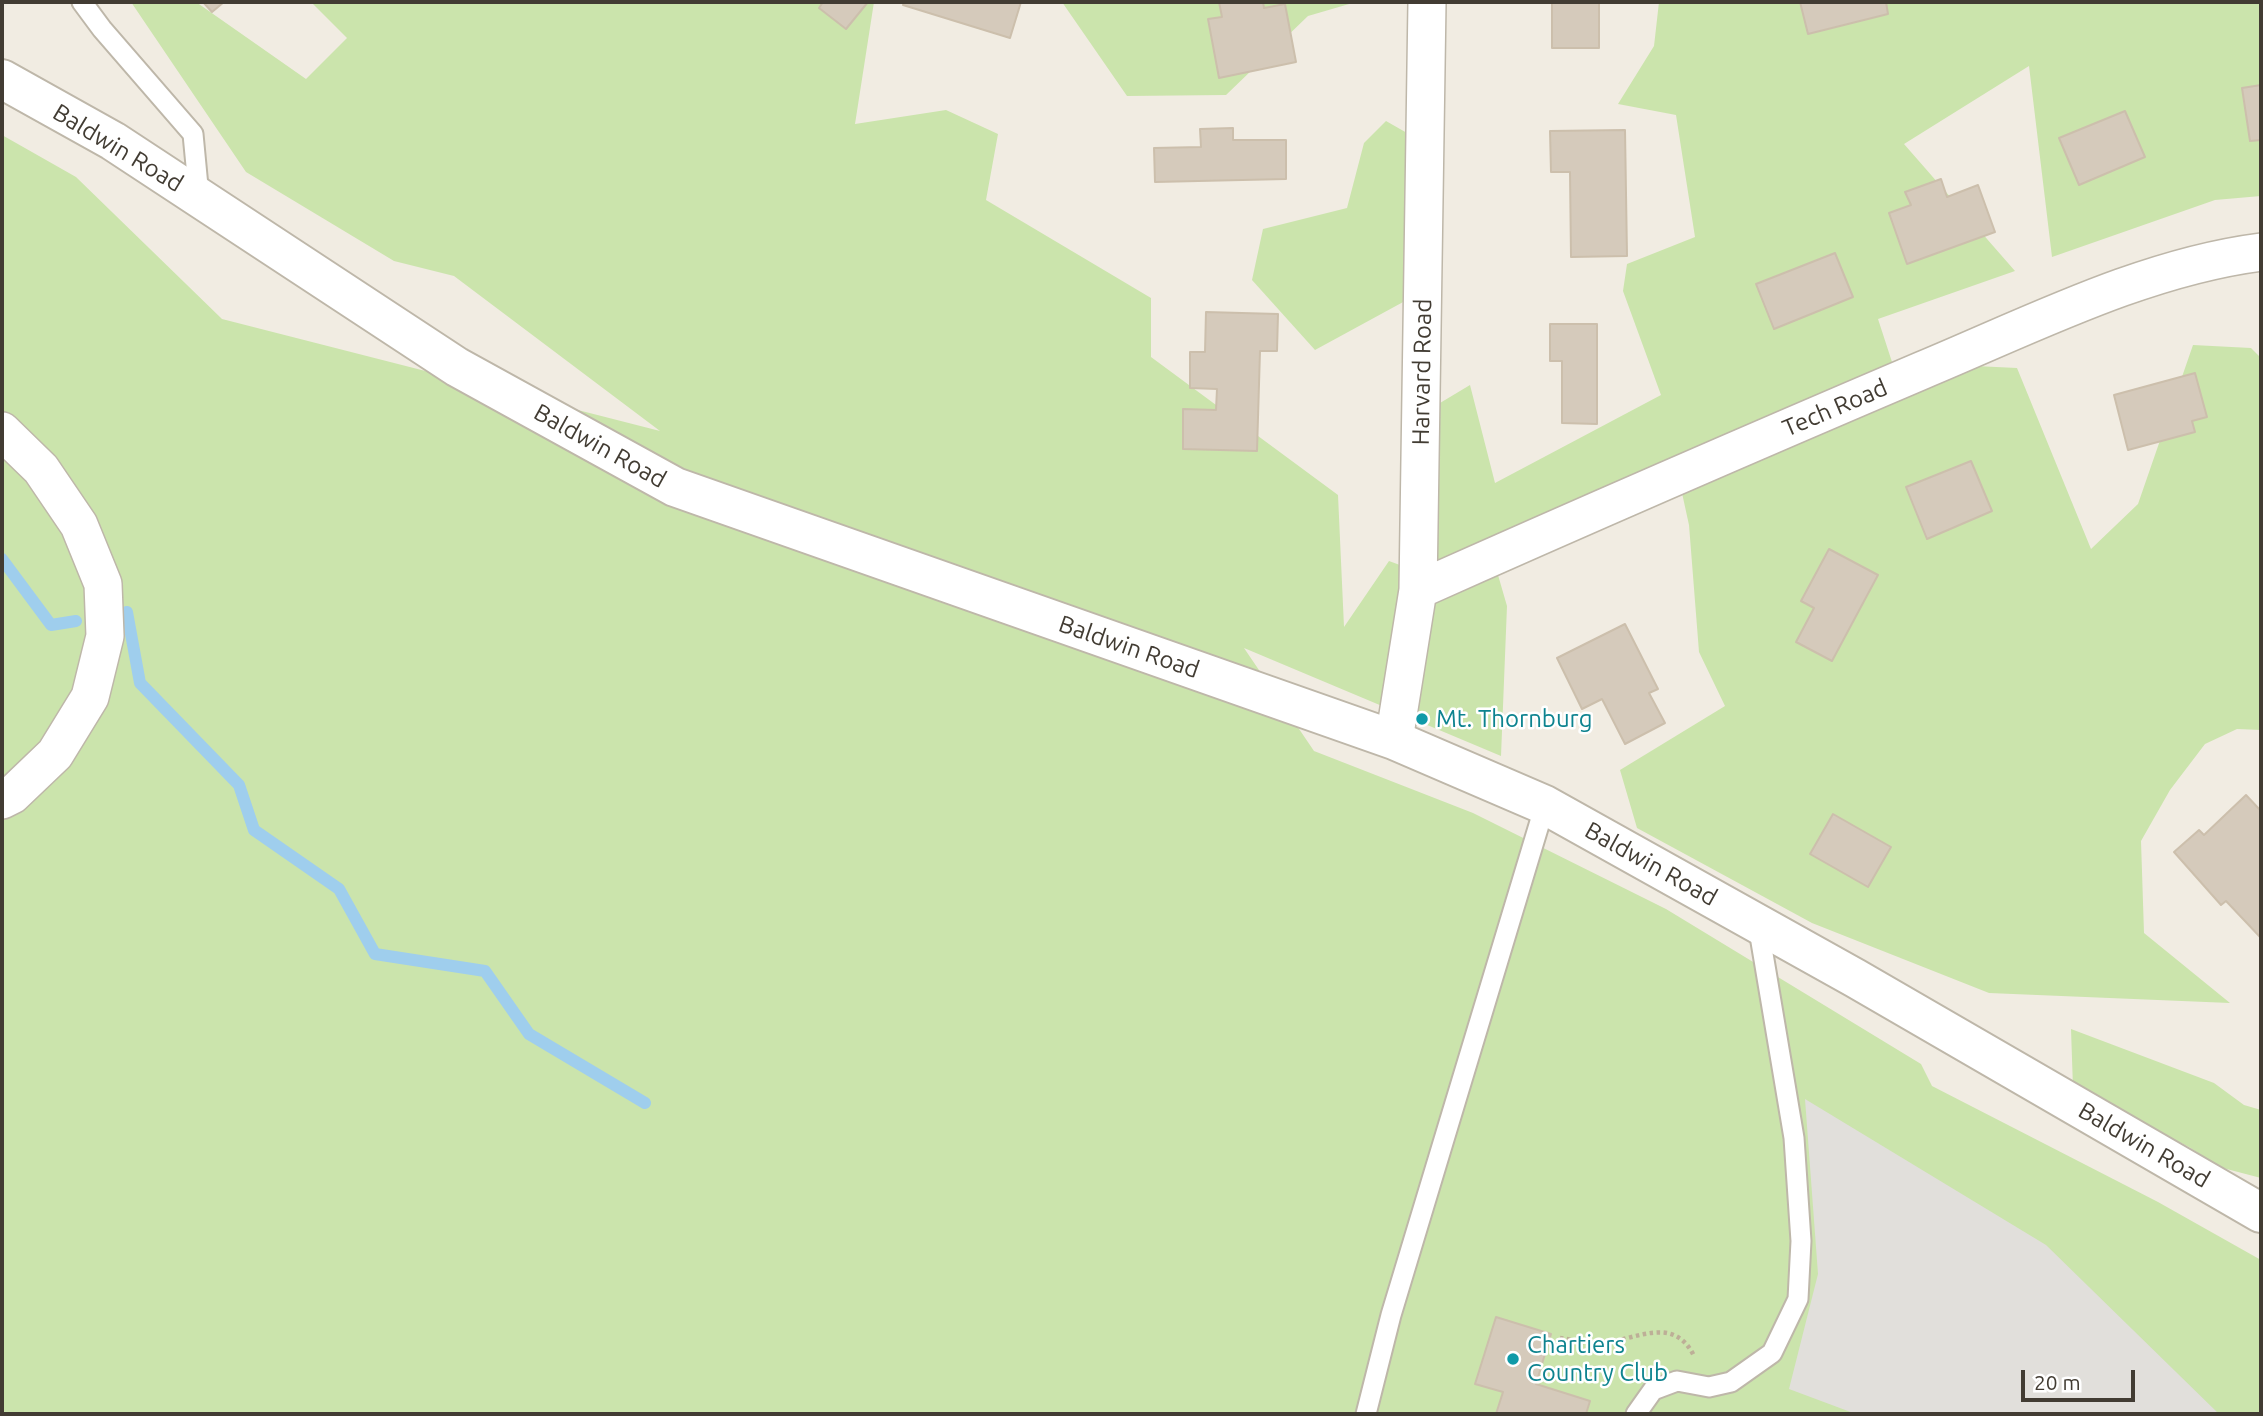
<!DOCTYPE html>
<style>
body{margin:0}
#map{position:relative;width:2263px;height:1416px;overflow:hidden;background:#f1ece2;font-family:Ubuntu,sans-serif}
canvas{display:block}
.frame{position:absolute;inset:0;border:4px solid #423c33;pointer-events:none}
.scale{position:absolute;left:2021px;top:1370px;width:114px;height:32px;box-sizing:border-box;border:4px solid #423c33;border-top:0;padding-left:9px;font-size:21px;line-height:24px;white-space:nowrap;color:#423c33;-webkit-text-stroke:5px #fff;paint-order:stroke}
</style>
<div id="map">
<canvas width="2263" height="1416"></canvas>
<div class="frame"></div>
<div class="scale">20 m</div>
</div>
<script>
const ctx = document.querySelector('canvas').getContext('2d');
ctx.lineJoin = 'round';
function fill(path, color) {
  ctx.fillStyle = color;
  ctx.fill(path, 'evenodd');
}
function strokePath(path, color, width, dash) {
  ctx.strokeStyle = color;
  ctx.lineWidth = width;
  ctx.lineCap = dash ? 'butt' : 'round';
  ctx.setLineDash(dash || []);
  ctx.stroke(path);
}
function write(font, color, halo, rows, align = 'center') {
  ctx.font = font + ' Ubuntu,sans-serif';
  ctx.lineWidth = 5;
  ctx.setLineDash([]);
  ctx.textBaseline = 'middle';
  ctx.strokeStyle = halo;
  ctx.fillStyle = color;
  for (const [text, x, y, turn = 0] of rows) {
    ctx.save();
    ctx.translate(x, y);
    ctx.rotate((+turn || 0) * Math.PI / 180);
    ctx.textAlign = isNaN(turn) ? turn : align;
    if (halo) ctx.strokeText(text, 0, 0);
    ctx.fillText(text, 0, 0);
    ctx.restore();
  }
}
fill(new Path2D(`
 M 131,2 L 196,2 L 306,79 L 347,38 L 311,2 L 874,2 L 855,124 L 946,110 L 998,134 L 986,200 L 1151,298 L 1151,357 L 1338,495 L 1344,627 L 1389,561 L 1427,575 L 1440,403 L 1470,385 L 1495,483 L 1661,395 L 1623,291 L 1627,264 L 1695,237 L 1676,115 L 1618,104 L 1654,46 L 1659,2 L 2261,2 L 2261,196 L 2215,200 L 2052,257 L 2029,66 L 1904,144 L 2015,271 L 1878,319 L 1892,362 L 2017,368 L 2091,549 L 2138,504 L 2193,345 L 2251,348 L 2261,358 L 2261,730 L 2237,729 L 2205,744 L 2170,790 L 2141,841 L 2144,933 L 2230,1003 L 1989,993 L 1812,923 L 1637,828 L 1620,770 L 1725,706 L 1699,652 L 1689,525 L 1675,461 L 1489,544 L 1507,606 L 1501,756 L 1244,648 L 1314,751 L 1473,813 L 1666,909 L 1921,1064 L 1932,1086 L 2158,1202 L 2261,1260 L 2261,1414 L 2,1414 L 2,135 L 76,177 L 222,319 L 660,431 L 454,276 L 394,261 L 246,172 Z
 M 1062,2 L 1356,2 L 1308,16 L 1226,95 L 1127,96 Z
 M 1386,121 L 1414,137 L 1405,301 L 1315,350 L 1252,280 L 1263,229 L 1347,208 L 1364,143 Z
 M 2071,1029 L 2214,1083 L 2244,1105 L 2261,1110 L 2261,1178 L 2219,1167 L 2189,1147 L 2073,1088 Z`), '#cbe4ac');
fill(new Path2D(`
 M 1805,1099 L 2046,1245 L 2219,1414 L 1856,1414 L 1789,1389 L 1818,1274 Z`), '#e1dfdb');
strokePath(new Path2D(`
 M 2,559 L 51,625 L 76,621
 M 127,612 L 140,683 L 239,785 L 254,830 L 339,889 L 375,954 L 485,971 L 529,1034 L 645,1103`), '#9fceed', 12);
const building = new Path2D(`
 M 203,2 L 224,2 L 212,12 Z
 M 823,2 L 868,2 L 846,29 L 819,8 Z
 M 904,2 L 1021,2 L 1010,38 L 903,5 Z
 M 1219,2 L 1263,2 L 1264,8 L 1285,4 L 1296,62 L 1219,78 L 1208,19 L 1222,17 Z
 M 1552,2 L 1599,2 L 1599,48 L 1552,48 Z
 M 1800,2 L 1886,2 L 1888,14 L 1808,34 Z
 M 2261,85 L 2261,140 L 2250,141 L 2242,88 Z
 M 2125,111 L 2145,157 L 2079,185 L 2059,138 Z
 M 1233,128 L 1233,140 L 1286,140 L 1286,179 L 1155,182 L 1154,148 L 1201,147 L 1200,129 Z
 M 1625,130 L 1627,256 L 1571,257 L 1570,172 L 1551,172 L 1550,131 Z
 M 1941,179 L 1947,197 L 1978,185 L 1995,232 L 1907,264 L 1889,213 L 1911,205 L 1905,192 Z
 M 1835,253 L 1853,297 L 1774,329 L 1756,284 Z
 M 1206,312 L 1278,314 L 1277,351 L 1260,351 L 1257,451 L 1183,449 L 1183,409 L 1216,410 L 1217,389 L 1190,388 L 1190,352 L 1205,352 Z
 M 1550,324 L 1597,324 L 1597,424 L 1562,423 L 1562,361 L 1550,361 Z
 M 2195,373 L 2207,417 L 2192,421 L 2195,432 L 2128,450 L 2114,395 Z
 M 1971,461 L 1992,511 L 1927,539 L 1906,487 Z
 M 1829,549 L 1878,575 L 1832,661 L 1796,642 L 1814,608 L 1801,601 Z
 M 1625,624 L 1658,689 L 1649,693 L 1665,723 L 1625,744 L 1602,699 L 1582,709 L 1557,658 Z
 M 2246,795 L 2261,811 L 2261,938 L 2226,901 L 2221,905 L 2174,852 L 2199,830 L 2204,835 Z
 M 1833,814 L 1891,847 L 1868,887 L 1810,854 Z
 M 1496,1317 L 1551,1334 L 1536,1384 L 1590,1401 L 1586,1414 L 1496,1414 L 1503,1392 L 1475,1384 Z`);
fill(building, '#d5cabb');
strokePath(building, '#ccbfac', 2);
const service = new Path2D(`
 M 82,2 L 102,29 L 193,134 L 199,197
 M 1366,1414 L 1391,1315 L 1545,805
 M 1636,1414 L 1653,1390 L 1677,1381 L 1709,1387 L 1731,1382 L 1772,1353 L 1798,1299 L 1801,1241 L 1794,1138 L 1758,924`);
const minor = new Path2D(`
 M 2,431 L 41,469 L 79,525 L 103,584 L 105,636 L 90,697 L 55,754 L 12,795 L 2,800
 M 1418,590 C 1586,515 1754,442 1923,370 C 2031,325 2144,267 2261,252
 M 1394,740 L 1418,590 L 1427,2`);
const tertiary = new Path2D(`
 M 2,79 L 113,141 L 457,367 L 675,487 L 1394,740 L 1545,805 L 1855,978 L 2261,1213`);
strokePath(service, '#beb7a9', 23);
strokePath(minor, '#beb7a9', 40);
strokePath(tertiary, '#beb7a9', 42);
strokePath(new Path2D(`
 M 1560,1338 C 1574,1340 1590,1344 1604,1343 C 1637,1339 1674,1315 1694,1356`), '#bdaf97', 4.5, [3.5, 3.5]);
strokePath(service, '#fff', 19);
strokePath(minor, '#fff', 37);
strokePath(tertiary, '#fff', 38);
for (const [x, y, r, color] of [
 [1422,719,7,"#0f9aa8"],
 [1513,1359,7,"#0f9aa8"]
]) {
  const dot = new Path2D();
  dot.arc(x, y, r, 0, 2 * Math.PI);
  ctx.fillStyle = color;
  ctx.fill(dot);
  strokePath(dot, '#fff', 2.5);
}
write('24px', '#423c33', '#fff', [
 ["Baldwin Road",118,148,31],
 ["Harvard Road",1422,372,-89],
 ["Tech Road",1835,408,-23],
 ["Baldwin Road",600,446,29],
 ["Baldwin Road",1129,647,19],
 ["Baldwin Road",1651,864,29],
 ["Baldwin Road",2144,1145,30]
]);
write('24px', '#0d838f', '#fff', [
 ["Mt. Thornburg",1436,719],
 ["Chartiers",1527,1345],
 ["Country Club",1527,1373]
], 'left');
</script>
